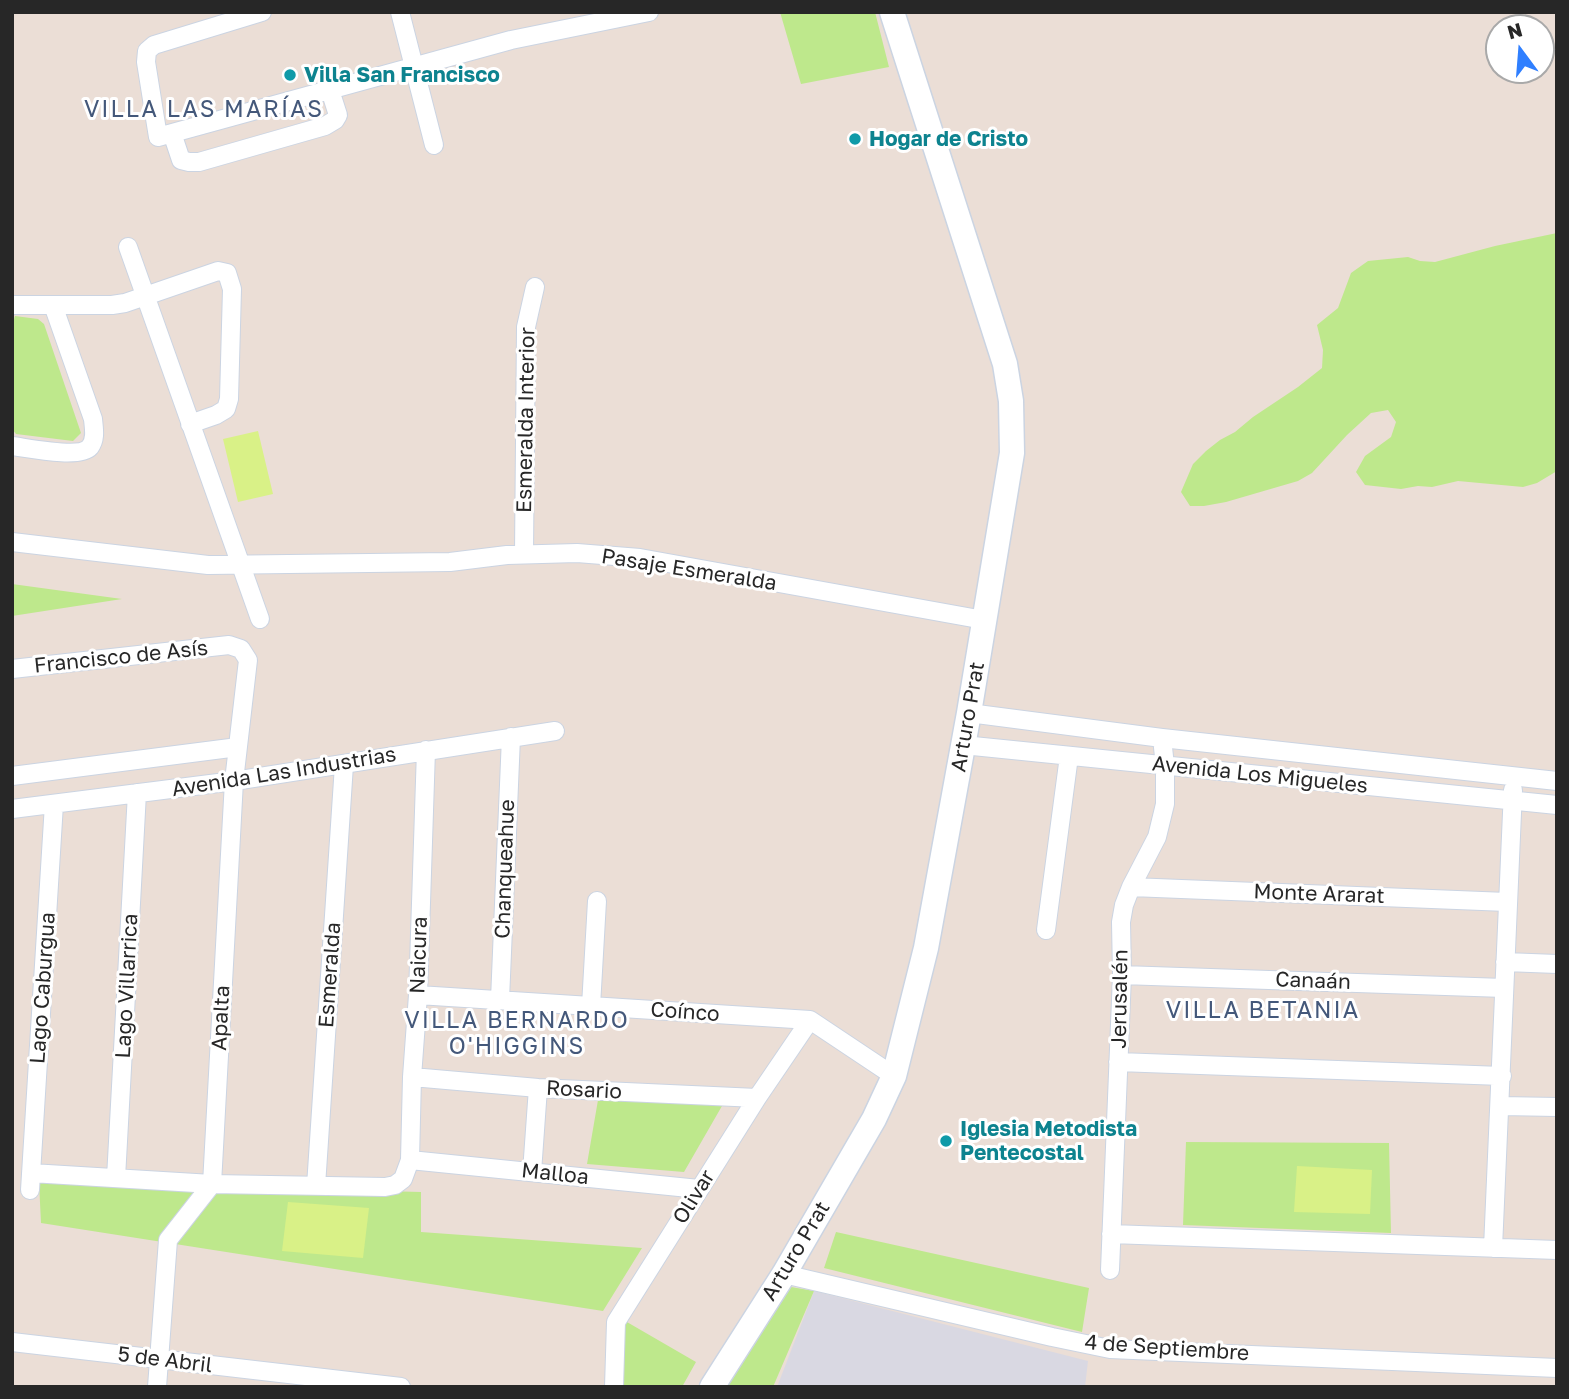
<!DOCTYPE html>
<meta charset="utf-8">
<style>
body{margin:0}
#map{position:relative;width:1569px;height:1399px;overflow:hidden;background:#ebded6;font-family:"Golos Text",sans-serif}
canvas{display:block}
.frame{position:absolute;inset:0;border:14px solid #272727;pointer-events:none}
.north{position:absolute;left:1485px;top:14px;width:70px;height:70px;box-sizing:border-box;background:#fff;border:2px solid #a9a9a9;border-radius:50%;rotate:344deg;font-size:19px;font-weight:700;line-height:28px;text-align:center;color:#272727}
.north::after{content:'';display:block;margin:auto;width:24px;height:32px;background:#2f7fff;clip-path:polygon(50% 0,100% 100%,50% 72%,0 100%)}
</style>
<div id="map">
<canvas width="1569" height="1399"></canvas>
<div class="frame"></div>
<div class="north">N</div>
</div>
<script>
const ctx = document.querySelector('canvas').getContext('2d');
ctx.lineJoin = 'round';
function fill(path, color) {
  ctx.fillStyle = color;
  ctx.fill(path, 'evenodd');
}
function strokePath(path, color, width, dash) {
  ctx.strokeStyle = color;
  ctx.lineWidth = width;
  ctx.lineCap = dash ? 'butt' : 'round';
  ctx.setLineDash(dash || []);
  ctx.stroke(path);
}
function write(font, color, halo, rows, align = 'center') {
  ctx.font = font + ' "Golos Text",sans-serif';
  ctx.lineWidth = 6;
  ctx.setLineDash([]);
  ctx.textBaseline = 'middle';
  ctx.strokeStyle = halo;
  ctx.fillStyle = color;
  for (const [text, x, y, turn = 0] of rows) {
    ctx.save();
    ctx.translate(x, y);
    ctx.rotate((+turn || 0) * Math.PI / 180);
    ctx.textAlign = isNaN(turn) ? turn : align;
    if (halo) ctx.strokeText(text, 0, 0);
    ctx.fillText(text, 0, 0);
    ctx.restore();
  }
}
fill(new Path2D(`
 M 814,1291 L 1088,1361 L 1085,1387 L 777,1387 Z`), '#d9d8e2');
fill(new Path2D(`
 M 780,12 L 875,12 L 889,67 L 801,84 Z
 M 1557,233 L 1557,471 L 1537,483 L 1523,487 L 1458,481 L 1432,487 L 1418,486 L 1401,489 L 1365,485 L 1356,472 L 1365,456 L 1391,437 L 1396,422 L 1388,410 L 1371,413 L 1347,435 L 1312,473 L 1298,481 L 1226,502 L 1204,506 L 1190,506 L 1181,492 L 1193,464 L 1206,451 L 1220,440 L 1235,432 L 1253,417 L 1298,387 L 1322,368 L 1323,350 L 1317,325 L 1338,308 L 1351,273 L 1368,261 L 1408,257 L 1420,261 L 1435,262 L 1495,246 Z
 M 15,316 L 38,319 L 44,324 L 81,433 L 73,441 L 16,434 L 12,429 L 12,326 Z
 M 12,584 L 122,599 L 12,616 Z
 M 726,1099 L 684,1172 L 587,1164 L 598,1100 Z
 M 1186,1142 L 1389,1143 L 1391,1233 L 1183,1225 Z
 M 39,1182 L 421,1192 L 421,1232 L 642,1248 L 603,1311 L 41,1223 Z
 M 836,1232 L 1089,1288 L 1082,1332 L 824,1268 Z
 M 774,1284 L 814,1291 L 773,1387 L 709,1387 Z
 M 620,1318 L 696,1362 L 682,1387 L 607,1387 Z`), '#bee88c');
fill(new Path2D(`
 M 258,431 L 273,494 L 238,502 L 223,439 Z
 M 1297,1166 L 1372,1170 L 1370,1214 L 1294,1212 Z
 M 288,1202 L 369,1208 L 363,1258 L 282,1251 Z`), '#d9f187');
const minor = new Path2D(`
 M 262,12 L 154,45 L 147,51 L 146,62 L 158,137 L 511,40 L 649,12
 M 400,12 L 434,145
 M 172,133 L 181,160 L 189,162 L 199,162 L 325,126 L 335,120 L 338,115 L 330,90
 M 128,247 L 260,619
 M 12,305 L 112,305 L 125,303 L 218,271 L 227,273 L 232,289 L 229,399 L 226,409 L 216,415 L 190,424
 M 12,446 C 28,448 80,459 90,447 C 96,439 94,429 93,419 L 53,305
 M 12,542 L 208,565 L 450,562 L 507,555 L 577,553 L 640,558 L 984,620
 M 524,554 L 526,327 L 535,287
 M 12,669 L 229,645 L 241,649 L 248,660 L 234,781 L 212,1184 L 168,1240 L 157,1387
 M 969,713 L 1162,738 L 1557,781
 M 963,745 L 1557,805
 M 12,776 L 238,747
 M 12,809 L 234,781 L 555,731
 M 1131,887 L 1507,902
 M 1046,930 L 1069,756
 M 1505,962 L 1557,964
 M 1122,975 L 1504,988
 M 418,995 L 810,1020 L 894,1076
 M 500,1000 L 511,737
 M 591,1006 L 597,901
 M 1118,1062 L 1502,1076
 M 412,1077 L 538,1088 L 757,1098
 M 1501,1106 L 1557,1107
 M 410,1160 L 699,1189
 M 532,1172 L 538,1088
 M 31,1173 L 212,1184 L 385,1187 L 395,1185 L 403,1179 L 410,1160 L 412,1077 L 418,995 L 426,750
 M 116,1178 L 137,793
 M 316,1186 L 344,765
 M 30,1190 L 54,804
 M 1111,1234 L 1557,1250
 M 1493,1248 C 1501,1095 1505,943 1513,790
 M 1110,1270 L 1122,975 L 1121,922 L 1124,905 L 1131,887 L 1157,837 L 1165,804 L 1165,766 L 1162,738
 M 784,1274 L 1052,1337 L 1110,1349 L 1557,1368
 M 12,1342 L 401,1387
 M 614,1387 L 616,1322 L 757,1098 L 810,1020`);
const secondary = new Path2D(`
 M 712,1387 L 784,1274 L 874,1119 L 894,1076 L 926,948 L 969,713 L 1012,453 L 1011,401 L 1005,364 L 892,12`);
strokePath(minor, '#cbd4e2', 20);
strokePath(secondary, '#cbd4e2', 27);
strokePath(minor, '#fff', 18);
strokePath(secondary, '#fff', 24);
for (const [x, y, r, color] of [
 [290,75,7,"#0f9aa8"],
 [855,139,7,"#0f9aa8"],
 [946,1141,7,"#0f9aa8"]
]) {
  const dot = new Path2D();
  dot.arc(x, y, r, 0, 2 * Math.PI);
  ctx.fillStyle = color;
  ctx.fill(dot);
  strokePath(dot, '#fff', 2.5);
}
write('bold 21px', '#0d838f', '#fff', [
 ["Villa San Francisco",304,75],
 ["Hogar de Cristo",869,139],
 ["Iglesia Metodista",960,1129],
 ["Pentecostal",960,1153]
], 'left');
write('21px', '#272727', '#fff', [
 ["Esmeralda Interior",526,420,-89],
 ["Pasaje Esmeralda",689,570,9],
 ["Francisco de Asís",121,657,-6],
 ["Arturo Prat",968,717,-80],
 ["Avenida Las Industrias",284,772,-9],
 ["Avenida Los Migueles",1260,775,6],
 ["Chanqueahue",505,869,-88],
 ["Monte Ararat",1319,894,2],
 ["Naicura",419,955,-88],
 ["Esmeralda",330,975,-86],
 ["Canaán",1313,981,2],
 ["Lago Villarrica",127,986,-87],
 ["Lago Caburgua",43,988,-86],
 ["Jerusalén",1120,999,-89],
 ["Coínco",685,1012,4],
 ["Apalta",221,1018,-87],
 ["Rosario",584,1090,3],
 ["Malloa",555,1174,6],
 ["Olivar",694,1197,-58],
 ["Arturo Prat",796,1251,-59],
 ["4 de Septiembre",1167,1348,4],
 ["5 de Abril",165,1360,7]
]);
ctx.letterSpacing = '2px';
write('23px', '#44587a', '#fff', [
 ["VILLA LAS MARÍAS",204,110],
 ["VILLA BETANIA",1263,1011],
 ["VILLA BERNARDO",517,1021],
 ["O'HIGGINS",517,1047]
]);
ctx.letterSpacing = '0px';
</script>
